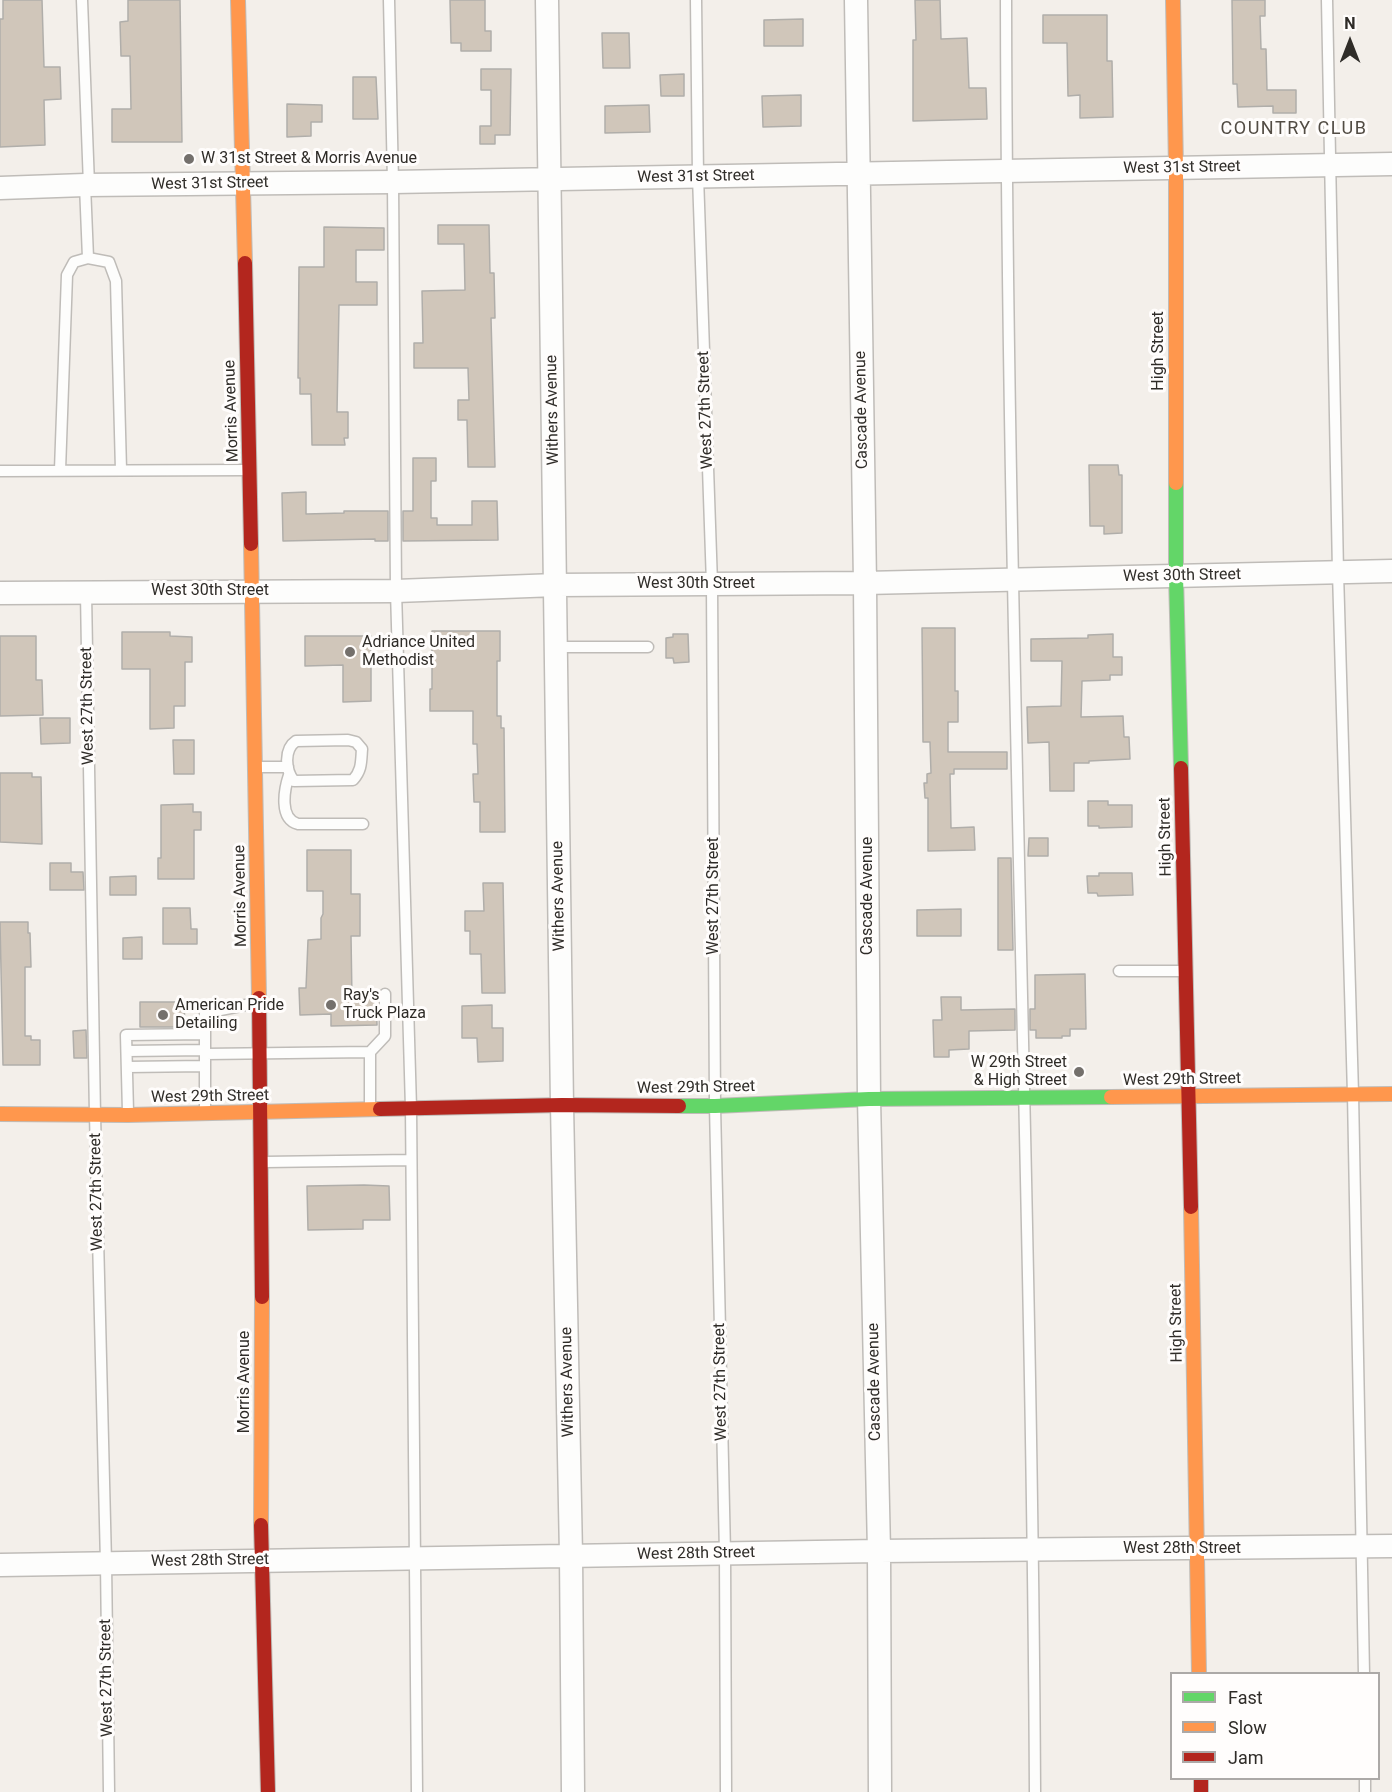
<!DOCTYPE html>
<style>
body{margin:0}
#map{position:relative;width:1392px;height:1792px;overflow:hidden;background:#f3efea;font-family:Roboto,sans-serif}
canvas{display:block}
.legend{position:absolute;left:1170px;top:1672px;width:210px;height:108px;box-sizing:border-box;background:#fffdfc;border:2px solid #aca9a7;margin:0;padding:8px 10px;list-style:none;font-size:18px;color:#2f2c28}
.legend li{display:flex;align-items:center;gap:12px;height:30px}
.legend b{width:30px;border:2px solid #aca9a7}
.north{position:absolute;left:1320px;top:12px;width:60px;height:60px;-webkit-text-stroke:4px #fffdfc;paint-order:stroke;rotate:0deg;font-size:16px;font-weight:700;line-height:24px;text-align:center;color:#2f2c28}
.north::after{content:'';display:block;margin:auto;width:21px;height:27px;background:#2f2c28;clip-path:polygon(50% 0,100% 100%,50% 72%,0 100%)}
</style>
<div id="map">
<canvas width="1392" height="1792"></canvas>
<ul class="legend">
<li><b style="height:8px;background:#63d668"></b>Fast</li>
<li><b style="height:8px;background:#ff974d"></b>Slow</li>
<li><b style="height:8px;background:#b3261e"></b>Jam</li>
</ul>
<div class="north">N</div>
</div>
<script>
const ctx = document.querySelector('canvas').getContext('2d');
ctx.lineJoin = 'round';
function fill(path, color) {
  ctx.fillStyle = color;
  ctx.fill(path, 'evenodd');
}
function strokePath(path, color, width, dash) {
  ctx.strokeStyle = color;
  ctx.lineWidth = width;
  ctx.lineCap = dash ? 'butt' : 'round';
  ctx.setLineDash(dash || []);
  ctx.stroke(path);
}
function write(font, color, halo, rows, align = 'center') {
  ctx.font = font + ' Roboto,sans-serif';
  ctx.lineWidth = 6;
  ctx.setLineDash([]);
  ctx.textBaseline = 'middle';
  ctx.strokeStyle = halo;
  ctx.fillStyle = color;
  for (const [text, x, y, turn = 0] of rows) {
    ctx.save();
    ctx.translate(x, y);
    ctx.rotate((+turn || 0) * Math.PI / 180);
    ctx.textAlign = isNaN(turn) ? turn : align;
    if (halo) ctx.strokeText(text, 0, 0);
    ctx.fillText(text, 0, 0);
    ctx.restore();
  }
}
const building = new Path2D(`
 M 3,0 L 42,0 L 44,67 L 60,67 L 61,99 L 44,100 L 45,145 L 0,147 L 0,19 L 3,19 Z
 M 128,0 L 180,0 L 182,142 L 112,142 L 112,109 L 131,109 L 130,56 L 121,56 L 120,22 L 128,21 Z
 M 450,0 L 485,0 L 485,31 L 491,31 L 491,51 L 461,51 L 461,43 L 451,43 Z
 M 915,0 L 940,0 L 941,39 L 967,38 L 969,88 L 986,88 L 987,119 L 913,121 L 913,40 L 916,40 Z
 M 1232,0 L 1265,0 L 1265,16 L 1260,16 L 1261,49 L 1266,49 L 1267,90 L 1296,90 L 1296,113 L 1273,113 L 1273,106 L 1238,107 L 1237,84 L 1233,84 Z
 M 1043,15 L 1107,15 L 1107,61 L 1112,61 L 1113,117 L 1080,118 L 1080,95 L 1068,96 L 1067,43 L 1043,43 Z
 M 803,19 L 803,46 L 764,46 L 764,20 Z
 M 602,33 L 629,33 L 630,68 L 603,68 Z
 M 481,69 L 511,69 L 510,135 L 495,135 L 495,144 L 480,144 L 480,126 L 491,126 L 491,90 L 481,90 Z
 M 684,74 L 684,96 L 661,96 L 660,75 Z
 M 353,77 L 376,77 L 378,119 L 353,119 Z
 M 801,95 L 801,126 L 763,127 L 762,96 Z
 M 287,104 L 322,105 L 322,122 L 311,122 L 311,136 L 287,137 Z
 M 649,105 L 650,132 L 605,133 L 605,106 Z
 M 438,225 L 489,225 L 490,273 L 494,273 L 495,318 L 491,318 L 495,467 L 468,467 L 467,420 L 458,420 L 458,400 L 469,400 L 468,368 L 414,368 L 414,343 L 423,343 L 422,291 L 465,290 L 464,244 L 438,244 Z
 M 324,227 L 384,228 L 384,250 L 356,250 L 356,282 L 377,282 L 377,305 L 339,305 L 337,412 L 348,412 L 348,438 L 344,438 L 345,445 L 312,445 L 311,394 L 300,394 L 300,378 L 298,378 L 299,267 L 324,267 Z
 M 413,458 L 436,458 L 436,481 L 431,481 L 431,518 L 437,518 L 437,525 L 472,525 L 472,501 L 497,501 L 498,540 L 403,541 L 403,511 L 413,511 Z
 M 1089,465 L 1118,465 L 1119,475 L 1122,475 L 1122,533 L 1104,534 L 1104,526 L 1090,526 Z
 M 306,492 L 306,514 L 344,513 L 344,511 L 388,511 L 388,541 L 375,541 L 375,539 L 283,541 L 282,493 Z
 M 922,628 L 955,628 L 955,691 L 958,691 L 958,722 L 948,722 L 948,752 L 1007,752 L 1007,769 L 954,769 L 954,774 L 950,774 L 951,828 L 974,827 L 975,850 L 928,851 L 928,798 L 925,798 L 924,783 L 927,783 L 927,774 L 931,773 L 930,742 L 923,742 Z
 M 432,631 L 500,631 L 500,661 L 497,661 L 497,716 L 501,716 L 501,728 L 504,728 L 505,832 L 480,832 L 480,802 L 474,802 L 473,774 L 478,774 L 477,744 L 473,744 L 473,711 L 430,711 L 430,689 L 432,689 Z
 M 122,632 L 170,632 L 170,636 L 192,637 L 192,662 L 185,662 L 185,706 L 174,706 L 174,728 L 150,729 L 150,669 L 122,669 Z
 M 673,634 L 688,634 L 689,662 L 674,663 L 673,658 L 666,658 L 666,638 L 673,637 Z
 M 1113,634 L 1113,657 L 1122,657 L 1122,675 L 1110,675 L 1110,680 L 1082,681 L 1081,717 L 1123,716 L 1124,737 L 1129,737 L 1130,759 L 1089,761 L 1089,763 L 1074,763 L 1074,791 L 1050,791 L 1049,742 L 1028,743 L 1027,707 L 1061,706 L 1062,661 L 1031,661 L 1031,639 L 1088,638 L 1088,635 Z
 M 0,636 L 36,636 L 36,680 L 42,680 L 43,715 L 0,716 Z
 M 305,636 L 371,636 L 371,701 L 343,702 L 343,665 L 305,666 Z
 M 40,718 L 70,718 L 70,743 L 41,744 Z
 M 173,740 L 194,740 L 194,774 L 174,774 Z
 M 0,773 L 32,773 L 32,777 L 41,777 L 42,844 L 0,842 Z
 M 1088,801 L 1108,801 L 1108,805 L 1132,805 L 1132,827 L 1099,828 L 1099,826 L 1088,826 Z
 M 193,804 L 193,812 L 201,812 L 201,830 L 194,830 L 194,879 L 158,879 L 158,858 L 161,858 L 161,805 Z
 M 1029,838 L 1048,838 L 1048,856 L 1028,856 Z
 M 307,850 L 351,850 L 351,894 L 360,894 L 360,936 L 351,936 L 352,999 L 376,999 L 377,1025 L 331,1026 L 331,1014 L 300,1015 L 299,988 L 306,988 L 308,940 L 321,939 L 321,918 L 323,914 L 323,891 L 307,891 Z
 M 998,858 L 1011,858 L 1013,950 L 998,950 Z
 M 50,863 L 71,863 L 71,872 L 83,872 L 84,890 L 50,890 Z
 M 1099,873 L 1132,873 L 1133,895 L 1098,896 L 1097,893 L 1088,893 L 1087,876 L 1099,876 Z
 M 136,876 L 136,895 L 110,895 L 110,877 Z
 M 483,883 L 503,883 L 505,993 L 482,993 L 481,954 L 470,954 L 470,931 L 465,931 L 465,911 L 484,911 Z
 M 163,908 L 190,908 L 191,929 L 197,929 L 197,944 L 163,944 Z
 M 961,909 L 961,936 L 917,936 L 917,910 Z
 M 0,922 L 28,922 L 28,933 L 30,933 L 31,967 L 25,967 L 25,1036 L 31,1036 L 31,1040 L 40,1040 L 40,1065 L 3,1065 Z
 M 142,937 L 142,959 L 123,959 L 123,938 Z
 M 1085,974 L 1086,1029 L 1070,1029 L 1070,1036 L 1062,1036 L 1062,1038 L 1036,1038 L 1036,1030 L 1030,1030 L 1030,1009 L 1035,1009 L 1035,975 Z
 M 941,997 L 961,997 L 961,1010 L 1015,1009 L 1015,1030 L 969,1031 L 969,1049 L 949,1050 L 949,1057 L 934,1057 L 933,1020 L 942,1020 Z
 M 140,1002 L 184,1002 L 185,1027 L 140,1027 Z
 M 492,1005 L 492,1028 L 503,1028 L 503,1061 L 478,1062 L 477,1038 L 462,1038 L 462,1006 Z
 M 86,1030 L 87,1058 L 74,1058 L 73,1031 Z
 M 364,1185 L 389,1186 L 390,1220 L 363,1220 L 363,1229 L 308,1230 L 307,1186 Z`);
fill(building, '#d0c6ba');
strokePath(building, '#b0aeaa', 1.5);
const lane = new Path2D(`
 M 82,0 L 89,185
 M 389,0 L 393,182 L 396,591 L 411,1108 L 417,1792
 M 696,0 L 698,176 L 712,584 L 715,1106 L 725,1553 L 726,1792
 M 1006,0 C 1007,597 1032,1195 1035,1792
 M 1327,0 L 1338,572 L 1353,1094 L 1364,1674
 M 85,185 L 88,258
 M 60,470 L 67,275 L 74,262 L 88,258 L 109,262 L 116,281 L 121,470
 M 0,471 L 249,470
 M 86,593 L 95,1115 L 106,1563 L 109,1792
 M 556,647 L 648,647
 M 348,740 L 356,742 L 362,749 C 361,762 362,770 353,780 L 294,781 C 285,770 284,749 296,741 Z
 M 258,767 L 288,767
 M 289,775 C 284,790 279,819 298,824 L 363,824
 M 1119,971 L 1182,971
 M 127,1051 L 205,1050
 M 370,1052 L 385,1036 L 385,994
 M 205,1054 L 370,1052 L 370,1106
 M 127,1067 L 205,1066
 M 205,1110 L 205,1013 L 256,1003
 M 128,1112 L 126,1035 L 205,1034
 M 265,1162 L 411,1160
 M 1365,1778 L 1365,1792`);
const street = new Path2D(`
 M 547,0 L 562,1105 L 571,1555 L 573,1792
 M 856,0 L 865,583 L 869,1099 L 879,1551 L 880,1792
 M 0,188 L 85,185 L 393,182 L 1392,164
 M 0,593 L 396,591 L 556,585 L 865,583 L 1392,571
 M 0,1565 L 879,1551 L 1392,1546`);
const fast = new Path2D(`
 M 1176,483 L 1176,576 L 1181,768
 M 679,1106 L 715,1106 L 869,1099 L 1111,1097`);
const slow = new Path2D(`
 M 238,0 L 245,263
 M 1173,0 L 1176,168 L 1176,483
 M 251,544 L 259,998
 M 1111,1097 L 1392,1094
 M 0,1114 L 128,1115 L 380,1109
 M 1191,1207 L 1199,1674
 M 261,1525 L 262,1297`);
const jam = new Path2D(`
 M 245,263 L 251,544
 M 1181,768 L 1191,1207
 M 259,998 L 262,1297
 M 380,1109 L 562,1105 L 679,1106
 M 261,1525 L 268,1792
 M 1201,1778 L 1201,1792`);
strokePath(lane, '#bfbcb8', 13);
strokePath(street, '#bfbcb8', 25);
strokePath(fast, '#bfbcb8', 16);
strokePath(slow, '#bfbcb8', 16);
strokePath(jam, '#bfbcb8', 16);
strokePath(lane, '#fdfdfc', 10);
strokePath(street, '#fdfdfc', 22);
strokePath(fast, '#63d668', 14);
strokePath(slow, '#ff974d', 14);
strokePath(jam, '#b3261e', 14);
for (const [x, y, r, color] of [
 [189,159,6,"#74706c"],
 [350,652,6,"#74706c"],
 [331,1005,6,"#74706c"],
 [163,1015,6,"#74706c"],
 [1079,1072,6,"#74706c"]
]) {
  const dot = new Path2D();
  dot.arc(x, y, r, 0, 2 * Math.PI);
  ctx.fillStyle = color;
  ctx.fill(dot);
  strokePath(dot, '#fffdfc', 2);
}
write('16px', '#2f2c28', '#fffdfc', [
 ["W 31st Street & Morris Avenue",201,159],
 ["Adriance United",362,643],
 ["Methodist",362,661],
 ["Ray's",343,996],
 ["Truck Plaza",343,1014],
 ["American Pride",175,1006],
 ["Detailing",175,1024],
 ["W 29th Street",1067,1063,"right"],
 ["& High Street",1067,1081,"right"]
], 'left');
write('16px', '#2f2c28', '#fffdfc', [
 ["West 31st Street",1182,168,-1],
 ["West 31st Street",696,177,-1],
 ["West 31st Street",210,184,-1],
 ["High Street",1159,351,-90],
 ["Withers Avenue",553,410,-91],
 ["West 27th Street",706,410,-92],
 ["Cascade Avenue",862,410,-91],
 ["Morris Avenue",232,411,-92],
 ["West 30th Street",1182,576,-1],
 ["West 30th Street",696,584],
 ["West 30th Street",210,591],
 ["West 27th Street",88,706,-91],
 ["High Street",1166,837,-91],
 ["Morris Avenue",241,896,-91],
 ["Withers Avenue",559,896,-91],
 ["West 27th Street",714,896,-90],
 ["Cascade Avenue",868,896,-90],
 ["West 29th Street",1182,1080,-1],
 ["West 29th Street",696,1088,-1],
 ["West 29th Street",210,1097,-1],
 ["West 27th Street",97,1192,-91],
 ["High Street",1177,1323,-91],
 ["Morris Avenue",245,1382,-90],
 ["Withers Avenue",568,1382,-91],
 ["West 27th Street",721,1382,-91],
 ["Cascade Avenue",875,1382,-91],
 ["West 28th Street",1182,1549],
 ["West 28th Street",696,1554,-1],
 ["West 28th Street",210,1561,-1],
 ["West 27th Street",107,1678,-91]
]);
ctx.letterSpacing = '1.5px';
write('18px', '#524c44', '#fffdfc', [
 ["COUNTRY CLUB",1294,129]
]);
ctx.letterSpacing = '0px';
</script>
